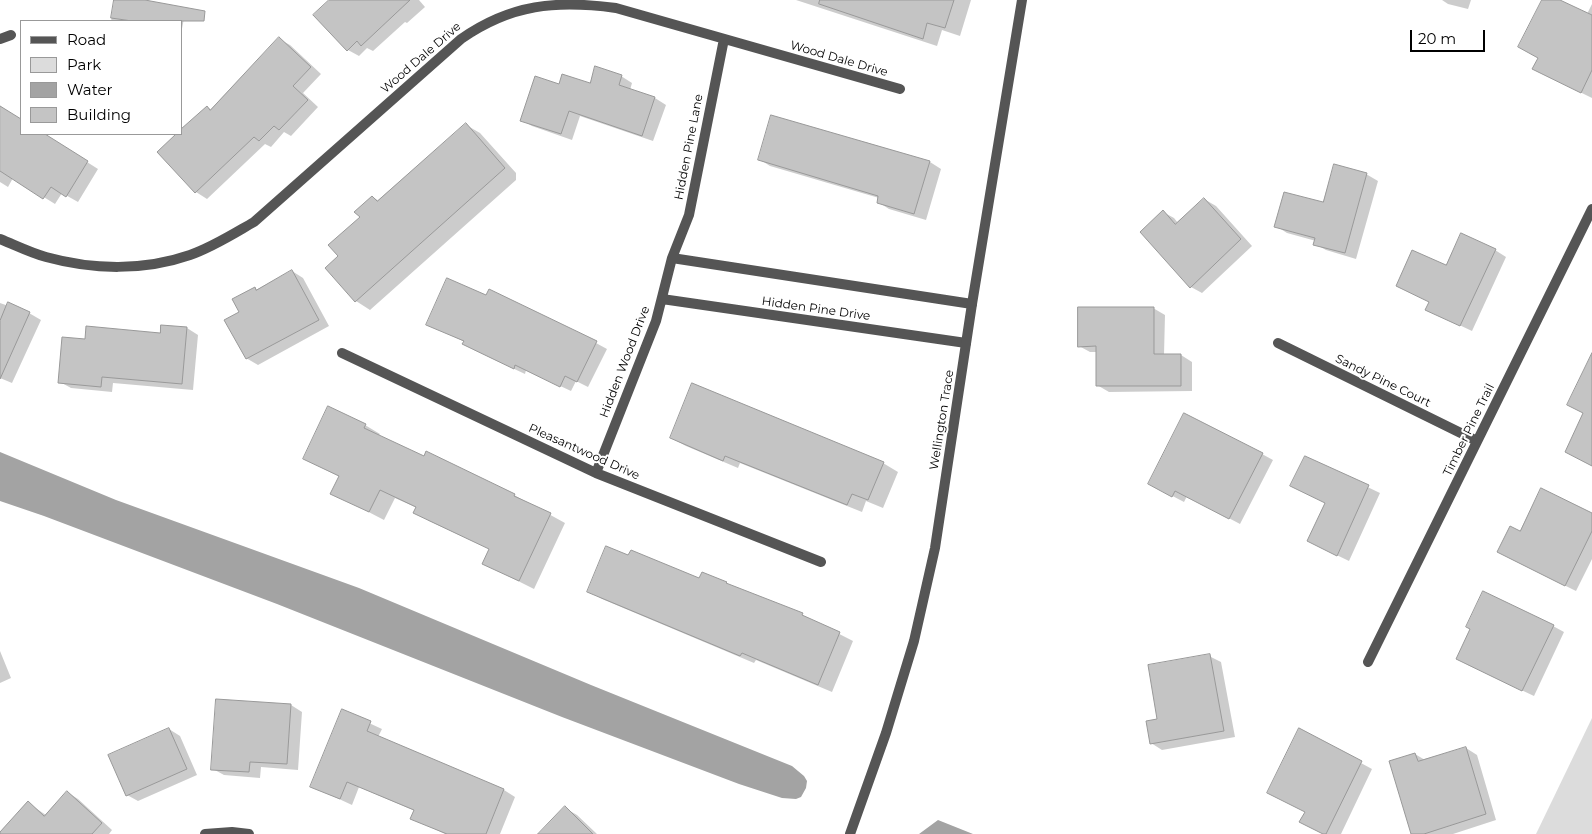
<!DOCTYPE html>
<style>
body{margin:0}
#map{position:relative;width:1592px;height:834px;overflow:hidden;background:#fff;font-family:Montserrat,sans-serif}
canvas{display:block}
.legend{position:absolute;left:20px;top:20px;width:162px;height:115px;box-sizing:border-box;background:#fff;border:1px solid #999;margin:0;padding:6px 9px;list-style:none;font-size:15px;color:#000}
.legend li{display:flex;align-items:center;gap:10px;height:25px}
.legend b{width:25px;border:1px solid #999}
.scale{position:absolute;left:1410px;top:30px;width:75px;height:22px;box-sizing:border-box;border:2px solid #000;border-top:0;padding-left:6px;font-size:15px;line-height:18px;white-space:nowrap;color:#000;-webkit-text-stroke:4px #fff;paint-order:stroke}
</style>
<div id="map">
<canvas width="1592" height="834"></canvas>
<ul class="legend">
<li><b style="height:6px;background:#555"></b>Road</li>
<li><b style="height:14px;background:#dcdcdc"></b>Park</li>
<li><b style="height:14px;background:#a3a3a3"></b>Water</li>
<li><b style="height:14px;background:#c4c4c4"></b>Building</li>
</ul>
<div class="scale">20 m</div>
</div>
<script>
const ctx = document.querySelector('canvas').getContext('2d');
ctx.lineJoin = 'round';
function fill(path, color) {
  ctx.fillStyle = color;
  ctx.fill(path, 'evenodd');
}
function strokePath(path, color, width, dash) {
  ctx.strokeStyle = color;
  ctx.lineWidth = width;
  ctx.lineCap = dash ? 'butt' : 'round';
  ctx.setLineDash(dash || []);
  ctx.stroke(path);
}
function write(font, color, halo, rows, align = 'center') {
  ctx.font = font + ' Montserrat,sans-serif';
  ctx.lineWidth = 4;
  ctx.setLineDash([]);
  ctx.textBaseline = 'middle';
  ctx.strokeStyle = halo;
  ctx.fillStyle = color;
  for (const [text, x, y, turn = 0] of rows) {
    ctx.save();
    ctx.translate(x, y);
    ctx.rotate((+turn || 0) * Math.PI / 180);
    ctx.textAlign = isNaN(turn) ? turn : align;
    if (halo) ctx.strokeText(text, 0, 0);
    ctx.fillText(text, 0, 0);
    ctx.restore();
  }
}
fill(new Path2D(`
 M 1592,718 L 1592,834 L 1536,834 Z`), '#dcdcdc');
fill(new Path2D(`
 M 0,452 L 116,500 L 359,588 L 591,685 L 792,766 L 804,776 L 807,781 L 806,788 L 801,797 L 796,799 L 782,798 L 739,784 L 562,717 L 277,604 L 44,516 L 0,501 Z
 M 938,820 L 973,834 L 919,834 Z`), '#a3a3a3');
fill(new Path2D(`
 M 115,0 L 138,0 L 185,13 L 181,34 L 181,21 L 111,21 Z
 M 331,0 L 419,0 L 425,7 L 407,23 L 405,22 L 373,51 L 367,48 L 359,56 L 348,50 Z
 M 796,0 L 971,0 L 960,36 L 942,30 L 937,46 Z
 M 1442,0 L 1471,0 L 1468,9 L 1448,4 Z
 M 1543,0 L 1557,0 L 1587,14 L 1592,4 L 1592,98 L 1545,75 L 1540,58 Z
 M 279,39 L 290,45 L 321,74 L 303,93 L 318,107 L 291,136 L 284,132 L 271,147 L 265,144 L 207,199 L 196,192 L 158,152 L 178,134 L 181,134 L 207,107 L 212,110 Z
 M 621,76 L 632,83 L 630,90 L 655,98 L 666,105 L 653,141 L 580,116 L 572,140 L 532,126 L 521,120 L 591,85 Z
 M 0,106 L 21,120 L 21,134 L 43,134 L 98,169 L 78,202 L 62,193 L 55,204 L 13,178 L 8,187 L 0,182 Z
 M 466,125 L 480,133 L 516,173 L 516,180 L 370,310 L 356,301 L 340,256 L 373,197 L 379,201 Z
 M 865,142 L 930,162 L 941,169 L 926,220 L 889,209 L 878,202 L 879,198 L 770,166 L 759,159 Z
 M 1366,174 L 1378,181 L 1356,259 L 1326,250 L 1315,244 L 1316,241 L 1287,233 L 1276,226 L 1324,204 Z
 M 1204,199 L 1216,206 L 1252,246 L 1202,293 L 1191,287 L 1163,212 L 1174,218 L 1178,223 Z
 M 1495,250 L 1506,257 L 1472,331 L 1438,315 L 1430,302 L 1397,286 Z
 M 292,271 L 303,278 L 329,326 L 258,365 L 246,358 L 241,312 L 255,288 L 258,290 Z
 M 0,303 L 29,313 L 41,320 L 12,383 L 0,378 Z
 M 1153,308 L 1165,315 L 1164,355 L 1181,355 L 1192,362 L 1192,391 L 1109,392 L 1097,385 L 1098,352 L 1090,352 L 1079,346 Z
 M 427,324 L 596,343 L 607,349 L 588,387 L 576,381 L 571,391 L 526,370 L 525,374 L 474,350 L 465,342 Z
 M 187,328 L 198,335 L 193,390 L 113,383 L 112,392 L 71,388 L 60,382 L 86,340 L 161,334 Z
 M 365,425 L 380,434 L 378,436 L 424,457 L 514,495 L 565,523 L 534,589 L 484,564 L 490,549 L 429,521 L 415,512 L 417,508 L 395,498 L 384,520 L 332,493 L 340,477 L 304,459 Z
 M 671,438 L 883,463 L 898,472 L 883,508 L 866,501 L 862,512 L 740,463 L 738,468 L 686,446 Z
 M 1262,454 L 1273,460 L 1240,524 L 1187,496 L 1184,502 L 1161,490 Z
 M 1305,457 L 1380,493 L 1349,561 L 1320,547 L 1326,503 L 1292,486 Z
 M 1592,515 L 1592,559 L 1576,591 L 1509,558 L 1520,533 Z
 M 629,557 L 700,580 L 726,583 L 736,589 L 802,615 L 853,641 L 832,692 L 756,660 L 754,663 L 602,599 L 588,591 Z
 M 1553,626 L 1564,632 L 1534,696 L 1468,665 L 1472,629 Z
 M 0,651 L 11,678 L 0,683 Z
 M 1209,656 L 1221,662 L 1235,737 L 1162,750 L 1151,743 L 1158,720 Z
 M 291,705 L 302,712 L 298,770 L 261,767 L 260,778 L 224,775 L 213,769 Z
 M 343,711 L 382,729 L 378,737 L 504,790 L 515,797 L 500,834 L 445,834 L 412,818 L 415,811 L 359,787 L 352,805 L 311,786 Z
 M 169,729 L 180,736 L 197,775 L 138,801 L 127,795 Z
 M 1300,730 L 1372,769 L 1341,834 L 1324,834 L 1306,812 Z
 M 1466,748 L 1477,755 L 1496,820 L 1453,834 L 1412,834 L 1415,754 L 1425,760 Z
 M 67,792 L 78,799 L 112,830 L 109,834 L 15,834 L 28,803 L 46,815 Z
 M 565,808 L 577,815 L 597,834 L 540,834 Z`), '#0003');
const building = new Path2D(`
 M 114,0 L 145,0 L 205,11 L 204,21 L 132,21 L 111,18 Z
 M 329,0 L 410,0 L 361,46 L 357,41 L 347,51 L 313,15 Z
 M 820,0 L 954,0 L 945,28 L 927,23 L 923,39 L 819,4 Z
 M 1542,0 L 1560,0 L 1592,15 L 1592,70 L 1581,93 L 1532,69 L 1538,58 L 1518,47 Z
 M 279,37 L 311,67 L 293,86 L 308,100 L 279,130 L 274,126 L 259,141 L 254,137 L 195,193 L 157,152 L 176,134 L 181,134 L 181,129 L 207,106 L 210,110 Z
 M 595,66 L 622,75 L 619,85 L 655,97 L 642,136 L 569,111 L 561,134 L 520,121 L 535,76 L 559,84 L 562,74 L 590,83 Z
 M 0,106 L 21,119 L 21,134 L 45,134 L 88,161 L 66,197 L 51,187 L 43,199 L 0,171 Z
 M 771,115 L 930,161 L 914,214 L 877,203 L 878,196 L 758,160 Z
 M 466,123 L 505,168 L 355,302 L 325,268 L 338,256 L 328,245 L 360,217 L 354,212 L 372,196 L 377,201 Z
 M 1334,164 L 1367,173 L 1345,253 L 1313,245 L 1315,238 L 1274,227 L 1284,192 L 1323,202 Z
 M 1204,198 L 1241,239 L 1190,288 L 1140,232 L 1163,210 L 1175,224 Z
 M 1461,233 L 1496,249 L 1460,326 L 1425,310 L 1429,302 L 1396,286 L 1412,250 L 1446,265 Z
 M 292,270 L 319,320 L 246,359 L 224,320 L 239,312 L 232,299 L 255,287 L 256,290 Z
 M 447,278 L 486,295 L 489,289 L 597,341 L 577,382 L 565,376 L 560,387 L 515,365 L 514,369 L 462,344 L 464,341 L 426,325 Z
 M 8,302 L 30,312 L 0,379 L 0,321 Z
 M 1078,307 L 1154,307 L 1154,354 L 1181,354 L 1181,386 L 1096,386 L 1096,346 L 1078,347 Z
 M 161,325 L 187,327 L 182,384 L 102,377 L 101,387 L 58,383 L 62,337 L 85,339 L 86,326 L 160,333 Z
 M 1592,353 L 1592,466 L 1565,452 L 1583,413 L 1567,405 Z
 M 692,383 L 884,462 L 868,500 L 852,494 L 847,505 L 725,456 L 723,461 L 670,438 Z
 M 328,406 L 366,424 L 364,428 L 424,456 L 426,451 L 515,494 L 514,496 L 551,513 L 519,581 L 482,564 L 489,549 L 413,513 L 416,507 L 380,490 L 369,512 L 330,494 L 339,476 L 303,459 Z
 M 1184,413 L 1263,453 L 1229,519 L 1175,491 L 1172,497 L 1148,484 Z
 M 1305,456 L 1369,485 L 1337,556 L 1307,541 L 1325,503 L 1290,486 Z
 M 1541,488 L 1592,513 L 1592,531 L 1565,586 L 1497,552 L 1510,526 L 1520,531 Z
 M 606,546 L 628,555 L 631,550 L 699,578 L 702,572 L 727,582 L 726,583 L 803,613 L 802,615 L 840,632 L 818,685 L 742,653 L 740,656 L 587,592 Z
 M 1483,591 L 1554,625 L 1522,691 L 1456,659 L 1470,629 L 1466,627 Z
 M 1210,654 L 1224,731 L 1150,744 L 1146,721 L 1157,719 L 1148,665 Z
 M 216,699 L 291,704 L 287,764 L 250,762 L 249,772 L 211,770 Z
 M 342,709 L 371,721 L 367,731 L 504,789 L 486,834 L 447,834 L 410,819 L 414,810 L 347,782 L 340,799 L 310,787 Z
 M 169,728 L 187,769 L 126,796 L 108,755 Z
 M 1299,728 L 1362,761 L 1326,834 L 1323,834 L 1299,822 L 1305,812 L 1267,793 Z
 M 1466,747 L 1486,814 L 1424,834 L 1411,834 L 1389,761 L 1415,753 L 1418,761 Z
 M 67,791 L 102,823 L 92,834 L 0,834 L 0,832 L 28,801 L 44,816 Z
 M 565,806 L 593,834 L 538,834 Z`);
fill(building, '#c4c4c4');
strokePath(building, '#999', 1);
strokePath(new Path2D(`
 M 0,39 L 11,35
 M 0,239 C 15,245 31,253 46,257 C 93,270 144,271 190,255 C 213,247 233,234 254,222 L 461,39 C 511,4 556,0 616,8 L 900,89
 M 672,258 L 972,304
 M 662,299 L 966,343
 M 1278,343 L 1477,441
 M 342,353 L 596,473 L 821,562
 M 596,473 L 656,321 L 672,258 L 689,215 L 724,39
 M 1368,662 L 1592,209
 M 205,834 L 232,832 L 249,834`), '#555', 10);
strokePath(new Path2D(`
 M 850,834 L 886,733 L 914,641 L 935,548 L 972,304 L 1022,0`), '#555', 10);
write('12px', '#000', '#fff', [
 ["Wood Dale Drive",421,58,-41],
 ["Wood Dale Drive",839,59,16],
 ["Hidden Pine Lane",689,147,-79],
 ["Hidden Pine Drive",816,309,8],
 ["Hidden Wood Drive",625,362,-69],
 ["Sandy Pine Court",1383,381,26],
 ["Wellington Trace",942,420,-81],
 ["Timber Pine Trail",1469,430,-64],
 ["Pleasantwood Drive",584,452,24]
]);
</script>
